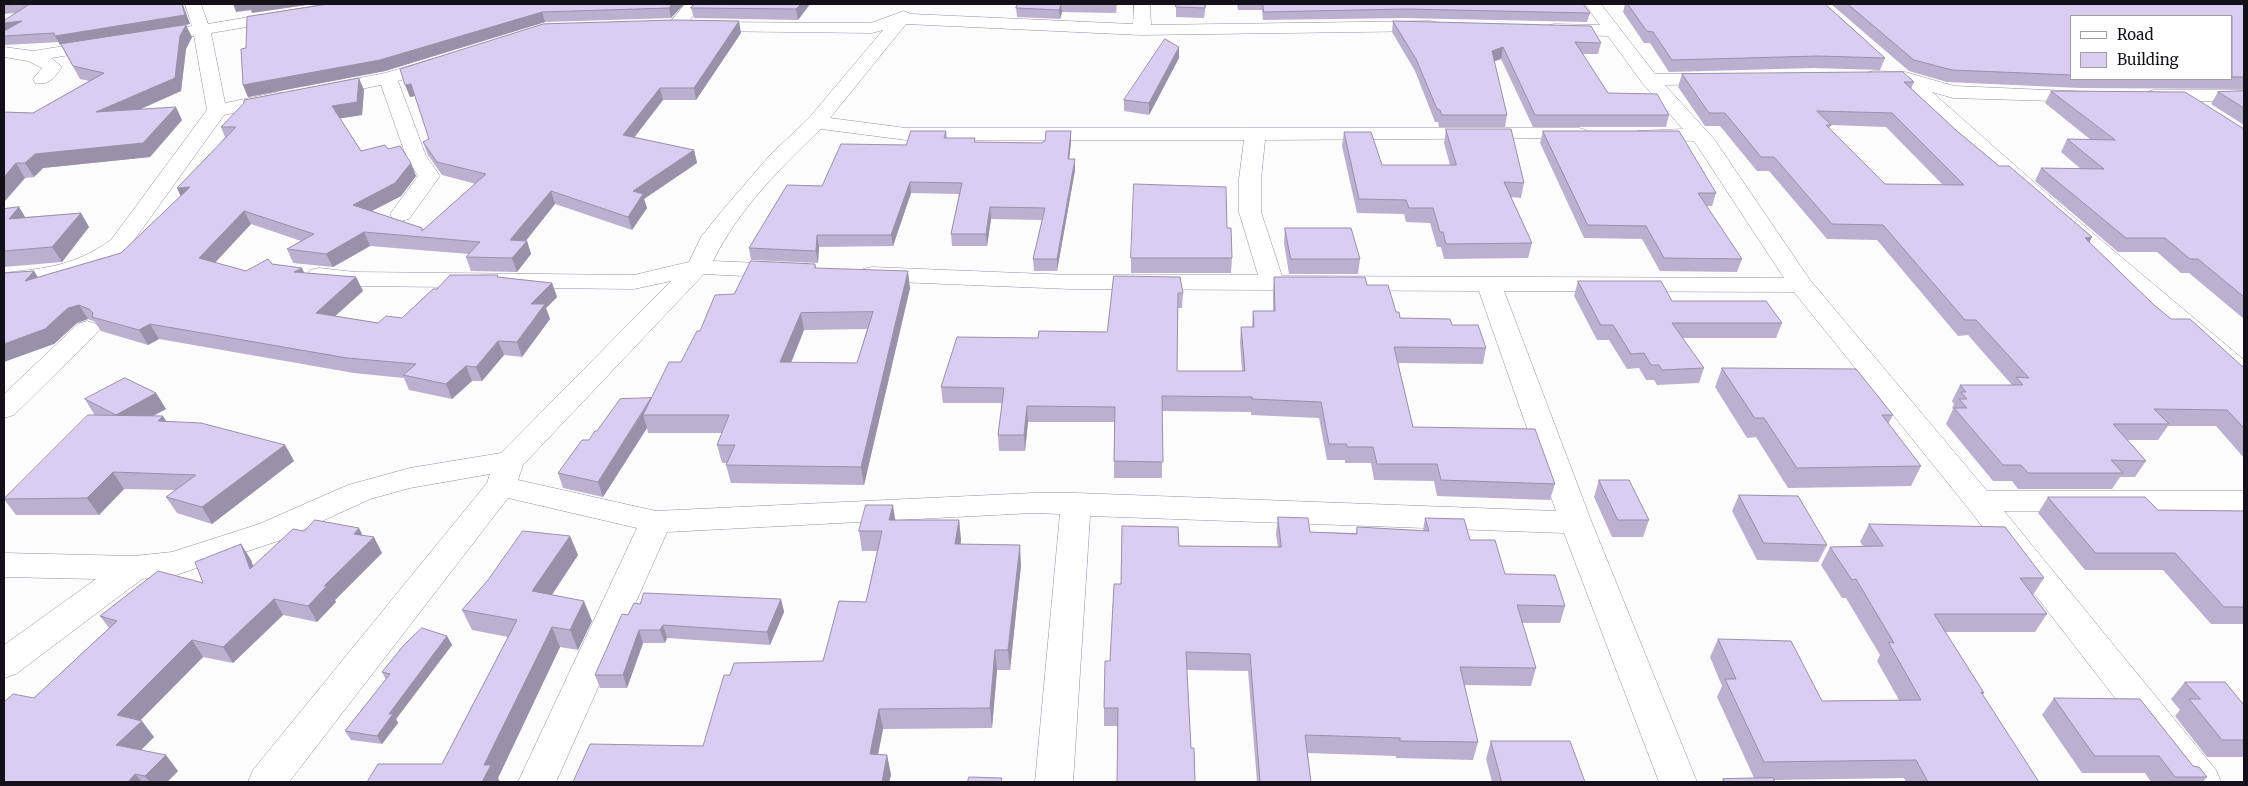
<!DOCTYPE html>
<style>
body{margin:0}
#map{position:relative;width:2248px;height:786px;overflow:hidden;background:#fcfcfc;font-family:Merriweather,serif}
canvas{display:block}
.frame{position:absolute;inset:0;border:5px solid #131019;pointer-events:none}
.legend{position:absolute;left:2070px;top:15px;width:162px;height:65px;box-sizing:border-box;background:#fff;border:1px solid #a19fa3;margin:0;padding:6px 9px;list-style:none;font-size:15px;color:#131019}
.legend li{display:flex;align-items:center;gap:10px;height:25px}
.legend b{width:25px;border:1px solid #a19fa3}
</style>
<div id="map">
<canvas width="2248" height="786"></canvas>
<div class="frame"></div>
<ul class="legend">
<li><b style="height:6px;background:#fff"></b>Road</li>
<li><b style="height:14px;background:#dacdf2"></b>Building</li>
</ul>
</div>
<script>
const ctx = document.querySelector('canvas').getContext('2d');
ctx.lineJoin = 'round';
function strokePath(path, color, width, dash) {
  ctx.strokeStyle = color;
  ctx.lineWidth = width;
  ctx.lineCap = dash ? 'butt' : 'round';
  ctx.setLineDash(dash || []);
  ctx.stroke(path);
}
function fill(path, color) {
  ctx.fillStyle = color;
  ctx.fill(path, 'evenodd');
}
const minor = new Path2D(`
 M 185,4 L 201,4 L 208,24 L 326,4 L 362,4 L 360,8 L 354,9 L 211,33 L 225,103 L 278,92 L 285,94 L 288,98 L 285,102 L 224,115 L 127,250 C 90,277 49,284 4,287 L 4,273 C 47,268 74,266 111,240 L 207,110 L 194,36 L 177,37 L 174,33 L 177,29 L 192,26 Z
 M 685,4 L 702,4 L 683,29 L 671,29 L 668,25 Z
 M 1134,4 L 1150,4 L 1151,25 L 1430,21 L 1436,22 L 1439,26 L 1436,30 L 1430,31 L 1140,35 L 906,24 L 830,118 L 906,128 L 1579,128 L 1586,130 L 1589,134 L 1586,138 L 1265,140 L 1261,179 L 1261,212 L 1282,276 L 1784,278 L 1694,141 L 1637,139 L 1634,135 L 1637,131 L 1683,129 L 1643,84 L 1608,36 L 1555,34 L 1549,33 L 1546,29 L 1549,25 L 1555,24 L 1600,25 L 1585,4 L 1601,4 L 1655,74 L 1726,74 L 1728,78 L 1726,82 L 1719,84 L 1665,85 L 1714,139 L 1810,280 L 1987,491 L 2244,491 L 2244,511 L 2004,511 L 2216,770 L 2221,782 L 2180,782 L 1968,508 L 1794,292 L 1504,291 L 1592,523 L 1697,782 L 1659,782 L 1564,533 L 1090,516 L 1073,782 L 1035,782 L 1060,514 L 1033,513 L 667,532 L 556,782 L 518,782 L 637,528 L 508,498 L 289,782 L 248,782 L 253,770 L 487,483 L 490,474 L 410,488 L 370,499 L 281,540 L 173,576 L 142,579 L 16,674 L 4,678 L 4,645 L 96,579 L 4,577 L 4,553 L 134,556 L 172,552 L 259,524 L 348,485 L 410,468 L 501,453 L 671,281 L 634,289 L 355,286 L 310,280 L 307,275 L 310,270 L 319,268 L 355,272 L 634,275 L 689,262 L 701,237 L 721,212 L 770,155 L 809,118 L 883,30 L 872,33 L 702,31 L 696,30 L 693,26 L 696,22 L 871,23 L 904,11 L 911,14 L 1133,24 ZM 821,129 L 906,140 L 1244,140 L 1239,179 L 1239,212 L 1258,275 L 1070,275 L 872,267 L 863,269 L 860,274 L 863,279 L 872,281 L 1070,289 L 1479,291 L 1556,511 L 1076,493 L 1033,493 L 656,511 L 518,480 L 523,465 L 704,274 L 784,278 L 793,276 L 796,271 L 793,266 L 784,264 L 713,261 C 738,210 781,167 821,129 Z
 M 101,40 L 107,41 L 110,45 L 107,49 L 51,58 L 62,67 C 55,77 49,86 35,83 L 33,79 L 42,68 L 28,61 L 4,57 L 4,47 L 33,51 Z
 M 437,58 L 443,59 L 446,63 L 443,67 L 398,81 L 426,156 L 440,176 L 409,219 L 401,221 L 393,219 L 390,214 L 418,176 L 406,156 L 381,85 L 326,96 L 319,94 L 316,90 L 319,86 L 385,73 Z
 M 1874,71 L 1905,72 L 1954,86 L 2093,92 L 2096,96 L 2093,100 L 2086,102 L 1953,98 L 1932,92 L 2070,214 L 2244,360 L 2244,381 L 2234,379 L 2054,224 L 1902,84 L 1867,81 L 1865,77 L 1867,73 Z
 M 2154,90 L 2244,90 L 2244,102 L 2147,100 L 2144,96 L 2147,92 Z
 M 87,321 L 96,324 L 100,329 L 96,334 L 14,415 L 4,418 L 4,394 L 78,324 Z`);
strokePath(minor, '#978ea8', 1);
fill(minor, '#fff');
fill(new Path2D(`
 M 4,4 L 184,4 L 183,5 L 190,24 L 74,42 L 192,37 L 186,49 L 181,91 L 141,109 L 182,120 L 150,157 L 43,168 L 34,177 L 25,178 L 4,202 L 4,112 L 33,113 L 89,81 L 80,79 L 59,42 L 4,45 L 4,21 L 15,13 L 4,14 Z
 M 329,4 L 684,4 L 671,18 L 545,22 L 385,71 L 248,97 L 243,85 L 246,48 Z
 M 694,4 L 810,4 L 798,20 L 694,18 L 691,8 Z
 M 1018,4 L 1117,4 L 1116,13 L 1062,12 L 1060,19 L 1017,17 L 1016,8 Z
 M 1176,4 L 1206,4 L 1204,18 L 1176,17 Z
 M 1237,4 L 1583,4 L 1590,13 L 1587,22 L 1404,18 L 1263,20 L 1262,10 L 1238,10 Z
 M 1625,4 L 1825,4 L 1885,58 L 1880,70 L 1814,68 L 1669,72 L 1650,43 L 1644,43 L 1623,12 Z
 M 1831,4 L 2244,4 L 2244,89 L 2080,88 L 1947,82 L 1909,71 ZM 2072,16 L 2232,16 L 2232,79 L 2072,79 Z
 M 1393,21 L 1601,43 L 1598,54 L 1582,54 L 1608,93 L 1669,115 L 1666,127 L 1533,127 L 1501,59 L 1494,61 L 1507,115 L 1505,127 L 1439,127 L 1438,122 L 1435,122 L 1415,71 L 1392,32 Z
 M 741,33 L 696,100 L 663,100 L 634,137 L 694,150 L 697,163 L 644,199 L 647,208 L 632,230 L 555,204 L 526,241 L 527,241 L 531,254 L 517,272 L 471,271 L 466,257 L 469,254 L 370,246 L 333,267 L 293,263 L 287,249 L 301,241 L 251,224 L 215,263 L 246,271 L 272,264 L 304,273 L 356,277 L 363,291 L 335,316 L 378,323 L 402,318 L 437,289 L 499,277 L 552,283 L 557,297 L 546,308 L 550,319 L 522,357 L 504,355 L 482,381 L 472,381 L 452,399 L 409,390 L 404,378 L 354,373 L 159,339 L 148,345 L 101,331 L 95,322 L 88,319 L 77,323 L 54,344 L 34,271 L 38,277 L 121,253 L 181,196 L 225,137 L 221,127 L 364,90 L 362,115 L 339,118 L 361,151 L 388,149 L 416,176 L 401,196 L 372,211 L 422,228 L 423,230 L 476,184 L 442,175 L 428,155 L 423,142 L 429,139 L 415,96 L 410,97 L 400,69 Z
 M 1179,58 L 1149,115 L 1124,111 L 1124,100 Z
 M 1682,74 L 1914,82 L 1911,89 L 1957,131 L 1999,166 L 2092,237 L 2089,242 L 2154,305 L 2171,319 L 2244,368 L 2244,458 L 2216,426 L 2168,426 L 2158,440 L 2128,440 L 2146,461 L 2135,477 L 2120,477 L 2112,489 L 2018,489 L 2012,481 L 1993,481 L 1946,424 L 1953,409 L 1952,408 L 1954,404 L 1952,401 L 1960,385 L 2012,385 L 1968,335 L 1958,336 L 1877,240 L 1827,239 L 1769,171 L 1757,171 L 1720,126 L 1705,126 L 1678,87 ZM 1831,125 L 1886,127 L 1943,185 L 1885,184 L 1829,129 Z
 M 2051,91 L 2244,129 L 2244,319 L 2189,273 L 2181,273 L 2157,252 L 2118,252 L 2035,181 L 2041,168 L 2081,169 L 2061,152 L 2067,139 L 2091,140 L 2045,103 Z
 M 2244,91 L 2244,125 L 2211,104 L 2218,92 Z
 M 1446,129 L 1524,183 L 1521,198 L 1511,197 L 1532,243 L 1528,258 L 1444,259 L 1441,247 L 1437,247 L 1430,223 L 1406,222 L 1404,214 L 1357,213 L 1342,146 L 1344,132 L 1382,165 L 1450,165 L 1444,143 Z
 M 946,131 L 947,138 L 975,142 L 1041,143 L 1071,131 L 1071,142 L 1069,159 L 1075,170 L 1057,271 L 1034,271 L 1033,259 L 1042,220 L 991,219 L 987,246 L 952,246 L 951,234 L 959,194 L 911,193 L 893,246 L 819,247 L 818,263 L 751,260 L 749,248 L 822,186 L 906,145 Z
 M 1543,131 L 1716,193 L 1712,206 L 1706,206 L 1742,259 L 1737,272 L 1660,271 L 1642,239 L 1584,238 L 1540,143 Z
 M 19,207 L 25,217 L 81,213 L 89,227 L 62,262 L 4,267 L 4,209 Z
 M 1227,228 L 1232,258 L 1231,273 L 1131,273 L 1131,258 Z
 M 1285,228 L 1360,259 L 1358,274 L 1289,274 L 1284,243 Z
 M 815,264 L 816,268 L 910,288 L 864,485 L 731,483 L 726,465 L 727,463 L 722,463 L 717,445 L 722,433 L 648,433 L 647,428 L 603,497 L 563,488 L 558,473 L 597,431 L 651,398 L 681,362 L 700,331 L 734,294 ZM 867,329 L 857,363 L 791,363 L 804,330 Z
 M 1114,276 L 1183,293 L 1182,308 L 1178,308 L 1177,371 L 1242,371 L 1240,342 L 1241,327 L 1252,327 L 1253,311 L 1273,311 L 1273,292 L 1274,277 L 1367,285 L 1396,312 L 1400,318 L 1452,325 L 1486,348 L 1483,364 L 1398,363 L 1413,427 L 1555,484 L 1550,500 L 1437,496 L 1434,481 L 1374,480 L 1371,463 L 1345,463 L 1345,460 L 1327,460 L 1319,418 L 1251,415 L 1251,412 L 1162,411 L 1162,478 L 1114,478 L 1114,422 L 1028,422 L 1025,451 L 999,451 L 998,435 L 1002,403 L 943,403 L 941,387 L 1038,338 L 1107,332 Z
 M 1578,281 L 1672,301 L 1782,323 L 1776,338 L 1682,338 L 1704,368 L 1699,383 L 1657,385 L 1654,380 L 1646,380 L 1639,368 L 1627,369 L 1609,340 L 1597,340 L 1574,296 Z
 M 1722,368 L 1893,415 L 1888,424 L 1921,466 L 1911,486 L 1788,488 L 1756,437 L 1747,438 L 1715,387 Z
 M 156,393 L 166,409 L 152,416 L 166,422 L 285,445 L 294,461 L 212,524 L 177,513 L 166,497 L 175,490 L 124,489 L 99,515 L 16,515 L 4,499 L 4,498 L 95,416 L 85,399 Z
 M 1599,480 L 1649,520 L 1643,537 L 1612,537 L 1594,497 Z
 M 1739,495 L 1827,545 L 1818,562 L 1757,560 L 1732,511 Z
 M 2048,497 L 2158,510 L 2244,511 L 2244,624 L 2211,624 L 2163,570 L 2085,570 L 2038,513 Z
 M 1278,517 L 1310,532 L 1356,533 L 1357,527 L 1423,531 L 1425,518 L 1470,540 L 1505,574 L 1565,606 L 1560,623 L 1522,623 L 1536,668 L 1531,686 L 1464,685 L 1478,742 L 1473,760 L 1396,758 L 1396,756 L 1308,753 L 1311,782 L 1257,782 L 1248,671 L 1187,670 L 1191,748 L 1195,782 L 1118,726 L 1104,726 L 1104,708 L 1121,584 L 1179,546 L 1278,547 L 1276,534 Z
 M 895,520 L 959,520 L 961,540 L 961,544 L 1021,565 L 1010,670 L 997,670 L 992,728 L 883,729 L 878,754 L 887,755 L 891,775 L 889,782 L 573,782 L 703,746 L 730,675 L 823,661 L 866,602 L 877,551 L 862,551 L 859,531 Z
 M 1869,524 L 2044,578 L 2033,595 L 2047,614 L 2035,632 L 1945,632 L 1984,693 L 1982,695 L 2039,782 L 1906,782 L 1904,778 L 1774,780 L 1775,782 L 1722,782 L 1723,779 L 1754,778 L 1717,697 L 1722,686 L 1710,657 L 1718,639 L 1822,701 L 1899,700 L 1877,661 L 1880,655 L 1846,598 L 1842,598 L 1821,565 L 1830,547 L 1863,546 L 1860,542 Z
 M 304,531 L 363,535 L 382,553 L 335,600 L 336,602 L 317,622 L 283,615 L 233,663 L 203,657 L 140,720 L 154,737 L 141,750 L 178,771 L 167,782 L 4,782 L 34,698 L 109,628 L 100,616 L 203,583 L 241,544 L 251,560 L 253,566 Z
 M 570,536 L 578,555 L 552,595 L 592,621 L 578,650 L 560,647 L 498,778 L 442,764 L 508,637 L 472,630 L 462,610 Z
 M 781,599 L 784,612 L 770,645 L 667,638 L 665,643 L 643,643 L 627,688 L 600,688 L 595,675 L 640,604 Z
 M 447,636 L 452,645 L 396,719 L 398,723 L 382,744 L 351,740 L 345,731 L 386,680 L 382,672 Z
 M 2185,682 L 2244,705 L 2244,757 L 2207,757 L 2175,716 L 2180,710 L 2171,699 Z
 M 2054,698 L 2193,766 L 2207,777 L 2203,782 L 2151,782 L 2145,773 L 2082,773 L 2042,715 Z
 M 1491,741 L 1585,782 L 1492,782 L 1486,759 Z`), '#bbb0d0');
fill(new Path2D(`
 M 182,4 L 184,4 L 183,5 L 190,24 L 60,45 L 55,36 Z
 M 233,4 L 314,4 L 252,13 L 251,10 L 236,12 Z
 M 672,4 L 684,4 L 671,18 L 669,8 Z
 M 801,4 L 810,4 L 798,20 L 796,9 Z
 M 1061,4 L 1062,12 L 1060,19 L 1059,10 Z
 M 542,12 L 545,22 L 385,71 L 248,97 L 243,85 Z
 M 22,21 L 4,32 L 4,23 Z
 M 739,21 L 741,33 L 696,100 L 694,88 Z
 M 186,25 L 192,37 L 186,49 L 181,91 L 104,125 L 96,112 L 180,36 Z
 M 1179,47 L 1179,58 L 1149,115 L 1149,103 Z
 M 1503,47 L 1501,59 L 1490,63 L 1492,51 Z
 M 359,78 L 364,90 L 362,115 L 337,119 L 332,106 Z
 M 411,84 L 415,96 L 410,97 L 405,85 Z
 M 660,88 L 663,100 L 627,147 L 623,135 Z
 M 176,107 L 182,120 L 150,157 L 43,168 L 34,177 L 25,163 L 35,154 Z
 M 1071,131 L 1071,142 L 1068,170 L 1068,159 Z
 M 694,150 L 697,163 L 644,199 L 647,208 L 632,230 L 628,217 L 633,191 Z
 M 1075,159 L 1075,170 L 1057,271 L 1057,259 Z
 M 16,163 L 25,178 L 4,202 L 4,177 Z
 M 411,163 L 416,176 L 401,196 L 358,218 L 353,205 Z
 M 910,182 L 911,193 L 893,246 L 891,235 Z
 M 190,187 L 183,201 L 177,188 Z
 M 551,191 L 555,204 L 515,254 L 510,240 Z
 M 19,207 L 28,222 L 9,219 Z
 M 990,207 L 991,219 L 987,246 L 986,234 Z
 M 244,211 L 251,224 L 206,272 L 199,258 Z
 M 81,213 L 89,227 L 62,262 L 52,247 Z
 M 364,232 L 370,246 L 333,267 L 326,254 Z
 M 817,235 L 819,247 L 818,263 L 816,251 Z
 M 2092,237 L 2084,252 L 2085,238 Z
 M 527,241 L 531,254 L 517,272 L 512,258 Z
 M 302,268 L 309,282 L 294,272 Z
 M 34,271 L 42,285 L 25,281 Z
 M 908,271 L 910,288 L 864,485 L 861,467 Z
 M 356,277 L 363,291 L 323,327 L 316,313 Z
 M 552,283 L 557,297 L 546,308 L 550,319 L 522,357 L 517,342 L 531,304 Z
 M 79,305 L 88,319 L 77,323 L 54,344 L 4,362 L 4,344 L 68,308 Z
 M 801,313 L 804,330 L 784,380 L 780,362 Z
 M 150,324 L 159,339 L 148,345 L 139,330 Z
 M 498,341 L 504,355 L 482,381 L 476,367 Z
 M 466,366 L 472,381 L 452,399 L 446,384 Z
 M 156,393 L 166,409 L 126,431 L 116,415 Z
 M 652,398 L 643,415 L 647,428 L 603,497 L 598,482 Z
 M 1027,406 L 1028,422 L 1025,451 L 1024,435 Z
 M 163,416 L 173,432 L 158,421 Z
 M 285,445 L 294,461 L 212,524 L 202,507 Z
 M 113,472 L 124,489 L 99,515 L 87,498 Z
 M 893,505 L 896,525 L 889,520 Z
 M 959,520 L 961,540 L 957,564 L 955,544 Z
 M 359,528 L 367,544 L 374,537 L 382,553 L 335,600 L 336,602 L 317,622 L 308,606 L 324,586 L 354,534 Z
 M 570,536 L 578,555 L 541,611 L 532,591 Z
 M 241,544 L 251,560 L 260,585 L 250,569 Z
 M 1020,545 L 1021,565 L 1010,670 L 1008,650 Z
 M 274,599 L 283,615 L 233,663 L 223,647 Z
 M 781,599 L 784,612 L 770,645 L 767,632 Z
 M 584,601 L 592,621 L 578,650 L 570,630 Z
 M 663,625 L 667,638 L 665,643 L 660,630 Z
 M 552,627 L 560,647 L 498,778 L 500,782 L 482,782 L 484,765 Z
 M 639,630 L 643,643 L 627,688 L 623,675 Z
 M 447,636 L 452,645 L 396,719 L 398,723 L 382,744 L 377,736 L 389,714 Z
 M 192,640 L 203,657 L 130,731 L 117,715 Z
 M 995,650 L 997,670 L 992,728 L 990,708 Z
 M 879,709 L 883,729 L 874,775 L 870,754 Z
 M 142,721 L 154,737 L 129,762 L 116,745 Z
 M 166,755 L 178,771 L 167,782 L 150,782 L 145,776 Z
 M 887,755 L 891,775 L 889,782 L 882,782 Z
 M 135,774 L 142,782 L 128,782 Z`), '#9990a9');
const building = new Path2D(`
 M 4,4 L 25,4 L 4,5 Z
 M 30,4 L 182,4 L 185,15 L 55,36 L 54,33 L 4,36 L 4,31 L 22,21 L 4,23 L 4,21 Z
 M 329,4 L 672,4 L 669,8 L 542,12 L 380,60 L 243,85 L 241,49 L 246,48 L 247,17 Z
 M 694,4 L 801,4 L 796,9 L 691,8 Z
 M 1018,4 L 1061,4 L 1059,10 L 1016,8 Z
 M 1176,4 L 1205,4 L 1205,8 L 1176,7 Z
 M 1263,4 L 1583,4 L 1590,13 L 1405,9 L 1264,12 Z
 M 1628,4 L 1825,4 L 1885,58 L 1818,56 L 1672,60 L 1653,32 L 1647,31 Z
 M 1848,4 L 2244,4 L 2244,77 L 2232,77 L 2232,16 L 2072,16 L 2072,75 L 1952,70 L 1914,60 Z
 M 674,20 L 739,21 L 694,88 L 660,88 L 623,135 L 694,150 L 633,191 L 643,194 L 628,217 L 551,191 L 510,240 L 527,241 L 512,258 L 466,257 L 480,242 L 364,232 L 326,254 L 287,249 L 314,234 L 244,211 L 199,258 L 246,271 L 268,259 L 272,264 L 302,268 L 294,272 L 356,277 L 316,313 L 378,323 L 386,316 L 402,318 L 433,289 L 437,289 L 450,275 L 498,275 L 497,277 L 552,283 L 531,304 L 545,304 L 517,342 L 498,341 L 476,367 L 466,366 L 446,384 L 403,375 L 416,364 L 347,358 L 150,324 L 139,330 L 92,317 L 93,313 L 89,309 L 79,305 L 68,308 L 45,329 L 4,344 L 4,273 L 34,271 L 25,281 L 121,253 L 190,187 L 177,188 L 236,127 L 221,127 L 244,103 L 244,100 L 359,78 L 357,102 L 332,106 L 361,151 L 385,145 L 388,149 L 400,146 L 411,163 L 395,183 L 353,205 L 422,228 L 422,231 L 486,174 L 437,162 L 423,142 L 429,139 L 411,84 L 405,85 L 400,69 L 543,24 Z
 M 1393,21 L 1591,26 L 1601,43 L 1575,42 L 1608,93 L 1657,94 L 1669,115 L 1535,115 L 1503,47 L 1492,51 L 1507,115 L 1442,115 L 1440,110 L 1437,109 L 1416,59 Z
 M 186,25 L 180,36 L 175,78 L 96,112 L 176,107 L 143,143 L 35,154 L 25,163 L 16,163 L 4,177 L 4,112 L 33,113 L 104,73 L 73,66 L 61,44 Z
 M 1165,39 L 1179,47 L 1149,103 L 1124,100 Z
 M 1903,72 L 1914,82 L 1904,82 L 1957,131 L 1999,166 L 2009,166 L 2092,237 L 2085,238 L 2154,305 L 2171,319 L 2190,319 L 2244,368 L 2244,428 L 2227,410 L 2154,409 L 2169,424 L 2113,424 L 2146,461 L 2111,460 L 2123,473 L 2028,473 L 2021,465 L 2003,465 L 1954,408 L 1967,408 L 1959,399 L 1967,399 L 1961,392 L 1966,392 L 1960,385 L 2023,385 L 2016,377 L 2029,378 L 1976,320 L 1965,320 L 1883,225 L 1832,224 L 1774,157 L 1761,157 L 1725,113 L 1709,113 L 1682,74 ZM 1817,111 L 1892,113 L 1964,185 L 1885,184 L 1826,125 L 1831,125 Z
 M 2051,91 L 2185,92 L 2244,129 L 2244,297 L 2198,259 L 2190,259 L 2165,238 L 2126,238 L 2041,168 L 2104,169 L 2067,139 L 2115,140 Z
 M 2244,91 L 2244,108 L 2218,92 Z
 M 1446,129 L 1511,129 L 1524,183 L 1504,182 L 1532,243 L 1446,244 L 1443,232 L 1440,232 L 1433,208 L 1409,208 L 1406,200 L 1359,199 L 1344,132 L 1371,132 L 1382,165 L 1456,165 Z
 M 911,131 L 946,131 L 944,138 L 975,138 L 974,142 L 1041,143 L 1045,141 L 1046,131 L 1071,131 L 1068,159 L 1075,159 L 1057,259 L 1033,259 L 1045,208 L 990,207 L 986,234 L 951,234 L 962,183 L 910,182 L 891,235 L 817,235 L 816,251 L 749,248 L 787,185 L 822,186 L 841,144 L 906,145 Z
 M 1543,131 L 1679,131 L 1716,193 L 1698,193 L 1742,259 L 1664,258 L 1646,226 L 1588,225 Z
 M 1134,184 L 1226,187 L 1227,228 L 1231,228 L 1232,258 L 1131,258 Z
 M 19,207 L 9,219 L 81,213 L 52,247 L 4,251 L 4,209 Z
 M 1285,228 L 1351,228 L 1360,259 L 1291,259 Z
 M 751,261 L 815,264 L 815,268 L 908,271 L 861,467 L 726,465 L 735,445 L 717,445 L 729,415 L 643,415 L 669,362 L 681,362 L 697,331 L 700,331 L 715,295 L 734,294 ZM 873,312 L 857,363 L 780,362 L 801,313 Z
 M 1114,276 L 1180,277 L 1183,293 L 1178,293 L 1177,371 L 1245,371 L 1241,327 L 1254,327 L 1253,311 L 1275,311 L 1274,277 L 1365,277 L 1367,285 L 1388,285 L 1396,312 L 1399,312 L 1400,318 L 1450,319 L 1452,325 L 1478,325 L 1486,348 L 1394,347 L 1413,427 L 1535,429 L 1555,484 L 1441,480 L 1437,464 L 1377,464 L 1373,447 L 1347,447 L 1347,444 L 1329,444 L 1321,402 L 1252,399 L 1252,397 L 1162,396 L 1163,462 L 1114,461 L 1115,407 L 1027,406 L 1024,435 L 998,435 L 1004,388 L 941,387 L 957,337 L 1038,338 L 1039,331 L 1107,332 Z
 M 1578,281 L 1661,281 L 1672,301 L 1766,301 L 1782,323 L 1672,323 L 1704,368 L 1662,370 L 1659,365 L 1651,365 L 1644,353 L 1631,354 L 1613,325 L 1601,325 Z
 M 1722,368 L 1856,369 L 1893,415 L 1882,415 L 1921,466 L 1797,468 L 1764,418 L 1755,418 Z
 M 125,378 L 156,393 L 116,415 L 85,399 Z
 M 651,398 L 598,482 L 558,473 L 582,440 L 589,440 L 595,431 L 597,431 L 620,399 Z
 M 88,415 L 163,416 L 158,421 L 201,423 L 285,445 L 202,507 L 166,497 L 196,475 L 113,472 L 87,498 L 4,499 Z
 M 1599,480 L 1629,480 L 1649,520 L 1618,520 Z
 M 1739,495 L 1798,496 L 1827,545 L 1764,543 Z
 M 2048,497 L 2145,497 L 2158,510 L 2244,511 L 2244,607 L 2224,607 L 2175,553 L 2096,553 Z
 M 866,505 L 893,505 L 889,520 L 959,520 L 955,544 L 1020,545 L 1008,650 L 995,650 L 990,708 L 879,709 L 870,754 L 887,755 L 882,782 L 573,782 L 590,744 L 703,746 L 724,675 L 730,675 L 734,663 L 823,661 L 839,601 L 866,602 L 882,531 L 859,531 Z
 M 1278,517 L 1308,518 L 1310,532 L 1357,534 L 1357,527 L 1429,531 L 1425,518 L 1464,519 L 1470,540 L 1495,540 L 1505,574 L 1555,575 L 1565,606 L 1517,605 L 1536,668 L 1460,667 L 1478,742 L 1400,741 L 1400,738 L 1305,735 L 1311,782 L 1260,782 L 1250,654 L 1186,652 L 1191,748 L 1194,748 L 1195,782 L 1117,782 L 1118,708 L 1104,708 L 1105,661 L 1110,661 L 1114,584 L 1121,584 L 1122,526 L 1178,527 L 1179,546 L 1281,547 Z
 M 315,520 L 359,528 L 354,534 L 374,537 L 324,586 L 327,586 L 308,606 L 274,599 L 223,647 L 192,640 L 117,715 L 142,721 L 116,745 L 166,755 L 145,776 L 135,774 L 128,782 L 4,782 L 4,702 L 13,694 L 34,698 L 117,621 L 100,616 L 158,571 L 203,583 L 195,562 L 241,544 L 250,569 L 293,529 L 304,531 Z
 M 1869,524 L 2005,527 L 2044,578 L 2020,578 L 2047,614 L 1934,614 L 1984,693 L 1981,692 L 2039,782 L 1928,782 L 1916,760 L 1764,762 L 1725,679 L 1736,679 L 1718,639 L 1791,641 L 1822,701 L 1921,700 L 1888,642 L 1894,643 L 1856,579 L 1852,580 L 1830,547 L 1883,546 Z
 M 523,531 L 570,536 L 532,591 L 584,601 L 570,630 L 552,627 L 484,765 L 491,765 L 482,782 L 367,782 L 378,764 L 442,764 L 517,620 L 462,610 L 488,580 Z
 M 644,593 L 781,599 L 767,632 L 663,625 L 660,630 L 639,630 L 623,675 L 595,675 L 622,614 L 628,615 L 634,603 L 640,604 Z
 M 422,628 L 447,636 L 389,714 L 393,714 L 377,736 L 345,731 L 390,674 L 382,672 L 404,645 Z
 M 2185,682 L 2225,682 L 2244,705 L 2244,740 L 2222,740 L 2189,699 L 2200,699 Z
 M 2054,698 L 2140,699 L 2193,766 L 2199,767 L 2207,777 L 2175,777 L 2159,756 L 2095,756 Z
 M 1491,741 L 1570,741 L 1585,782 L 1502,782 Z
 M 969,777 L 1002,778 L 1001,782 L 968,782 Z
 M 1773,778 L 1775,782 L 1725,782 L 1723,779 Z`);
fill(building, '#dacdf2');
strokePath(building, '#9990a9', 1);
</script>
